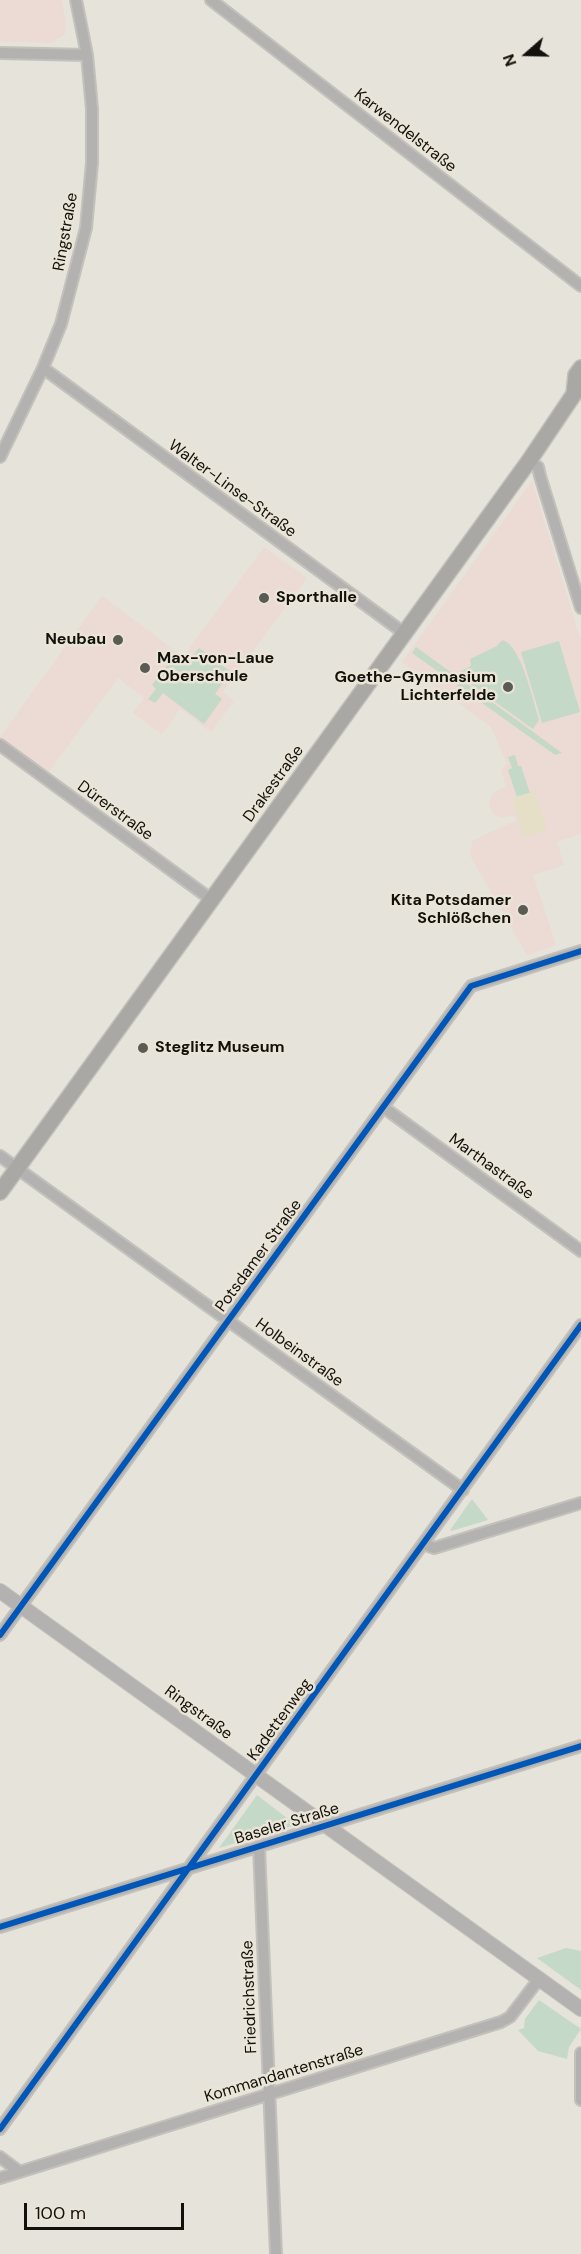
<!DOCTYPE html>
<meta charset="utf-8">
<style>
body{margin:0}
#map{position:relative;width:581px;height:2254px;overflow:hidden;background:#e6e3db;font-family:"DM Sans",sans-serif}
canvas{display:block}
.north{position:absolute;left:497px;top:24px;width:60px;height:60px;-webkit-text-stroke:4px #eae5d7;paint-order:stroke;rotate:250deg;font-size:16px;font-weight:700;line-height:24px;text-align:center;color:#12110c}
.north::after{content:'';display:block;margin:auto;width:21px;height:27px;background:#12110c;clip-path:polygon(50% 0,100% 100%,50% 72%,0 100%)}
.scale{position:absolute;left:24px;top:2203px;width:160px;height:27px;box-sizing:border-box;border:3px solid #12110c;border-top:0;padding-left:8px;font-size:18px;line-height:21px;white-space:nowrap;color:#12110c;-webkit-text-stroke:4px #eae5d7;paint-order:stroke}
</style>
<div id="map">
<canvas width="581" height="2254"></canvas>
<div class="north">N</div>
<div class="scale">100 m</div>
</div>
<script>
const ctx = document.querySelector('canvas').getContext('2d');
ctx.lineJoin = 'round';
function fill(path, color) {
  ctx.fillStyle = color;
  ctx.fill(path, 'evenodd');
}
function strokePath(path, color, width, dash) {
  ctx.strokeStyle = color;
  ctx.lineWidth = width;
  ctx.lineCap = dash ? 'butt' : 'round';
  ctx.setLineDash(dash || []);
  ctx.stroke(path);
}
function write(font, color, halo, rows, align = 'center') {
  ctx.font = font + ' "DM Sans",sans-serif';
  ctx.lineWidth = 5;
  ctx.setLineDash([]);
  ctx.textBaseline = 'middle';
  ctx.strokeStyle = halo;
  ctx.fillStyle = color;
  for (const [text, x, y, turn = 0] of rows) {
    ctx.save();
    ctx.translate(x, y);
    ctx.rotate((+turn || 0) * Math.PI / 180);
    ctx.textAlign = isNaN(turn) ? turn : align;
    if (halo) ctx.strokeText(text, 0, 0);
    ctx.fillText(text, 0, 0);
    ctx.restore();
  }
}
fill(new Path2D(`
 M 0,0 L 62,0 L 66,23 L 65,34 L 51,43 L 0,41 Z
 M 532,481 L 581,641 L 581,834 L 557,842 L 564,865 L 533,875 L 556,945 L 527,955 L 470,855 L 472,841 L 517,820 L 515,816 L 502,817 L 494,815 L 489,805 L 492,794 L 506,786 L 501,770 L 507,763 L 491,727 L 402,662 Z
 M 264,547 L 307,578 L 223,692 L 234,701 L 211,732 L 180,709 L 162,734 L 133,713 L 144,698 L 118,678 L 48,773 L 0,737 L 102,596 L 183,657 Z`), '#ebdbd4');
fill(new Path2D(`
 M 502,640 C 521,644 533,701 539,720 L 533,729 L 458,675 L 459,672 L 471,666 L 470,659 L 497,646 Z
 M 559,641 L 580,712 L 542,723 L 521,652 Z
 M 416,647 L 562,753 L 555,755 L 412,653 Z
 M 199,648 L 231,672 L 215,694 L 222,699 L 204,724 L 163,693 L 155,703 L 148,699 L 156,689 L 152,685 L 174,656 L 186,665 Z
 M 515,755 L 518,766 L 521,766 L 530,793 L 517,797 L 508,770 L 512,768 L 508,757 Z
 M 472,1499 L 488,1520 L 451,1531 L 450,1530 Z
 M 257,1795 L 296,1825 L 219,1848 Z
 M 566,1948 L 581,1951 L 581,1990 L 537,1958 Z
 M 539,2000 L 581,2029 L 569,2047 L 567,2059 L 538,2051 L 518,2030 L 524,2028 L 525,2019 Z`), '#c4d9c7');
fill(new Path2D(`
 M 535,791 L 547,830 L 524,837 L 512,798 Z`), '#e5dfc7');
const minor = new Path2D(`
 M 211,0 L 581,286
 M 0,53 L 87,55
 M 43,368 L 404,633
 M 0,457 L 43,368 L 61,324 L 86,228 L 92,163 L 92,109 L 87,55 L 76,0
 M 529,461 L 538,467 L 540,476 L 581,608
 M 0,745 L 212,900
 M 383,1107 L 581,1251
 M 0,1156 L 463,1490
 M 424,1544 L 434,1548 L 581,1503
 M 0,1635 L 471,986 L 581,951
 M 259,1847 L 276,2254
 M 0,1927 L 581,1746
 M 581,2053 L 581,2100
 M 0,2129 L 581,1325
 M 0,2157 L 20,2172
 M 0,2178 L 501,2022 L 510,2017 L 539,1979`);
const tertiary = new Path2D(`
 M 0,1591 L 581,2009`);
const secondary = new Path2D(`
 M 0,1192 L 529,461 L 574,394 L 576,375 L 581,368`);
strokePath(minor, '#c3c1bb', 14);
strokePath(tertiary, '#c3c1bb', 16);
strokePath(secondary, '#c3c1bb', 18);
strokePath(minor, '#b4b2b0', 10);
strokePath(tertiary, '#b4b2b0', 14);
strokePath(secondary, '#aaa8a5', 15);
strokePath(new Path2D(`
 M 0,1635 L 471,986 L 581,951
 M 0,1927 L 581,1746
 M 0,2129 L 581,1325`), '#0057b8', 6);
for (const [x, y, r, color] of [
 [264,598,6,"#5c5a54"],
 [118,640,6,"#5c5a54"],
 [145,668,6,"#5c5a54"],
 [508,687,6,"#5c5a54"],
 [523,910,6,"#5c5a54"],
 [143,1048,6,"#5c5a54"]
]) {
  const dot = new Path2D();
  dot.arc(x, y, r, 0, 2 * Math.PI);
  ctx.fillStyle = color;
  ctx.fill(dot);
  strokePath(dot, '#eae5d7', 2);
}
write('16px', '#12110c', '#eae5d7', [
 ["Karwendelstraße",405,131,38],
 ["Ringstraße",66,232,-80],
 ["Walter-Linse-Straße",232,489,36],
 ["Drakestraße",274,784,-54],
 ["Dürerstraße",115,811,36],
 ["Marthastraße",491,1167,36],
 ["Potsdamer Straße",259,1256,-54],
 ["Holbeinstraße",299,1353,36],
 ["Ringstraße",198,1713,36],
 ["Kadettenweg",280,1720,-54],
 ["Baseler Straße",287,1824,-17],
 ["Friedrichstraße",250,1997,-92],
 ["Kommandantenstraße",284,2074,-17]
]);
write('bold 16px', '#12110c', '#eae5d7', [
 ["Sporthalle",276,598],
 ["Neubau",106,640,"right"],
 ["Max-von-Laue",157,659],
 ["Oberschule",157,677],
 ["Goethe-Gymnasium",496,678,"right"],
 ["Lichterfelde",496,696,"right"],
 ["Kita Potsdamer",511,901,"right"],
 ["Schlößchen",511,919,"right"],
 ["Steglitz Museum",155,1048]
], 'left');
</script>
